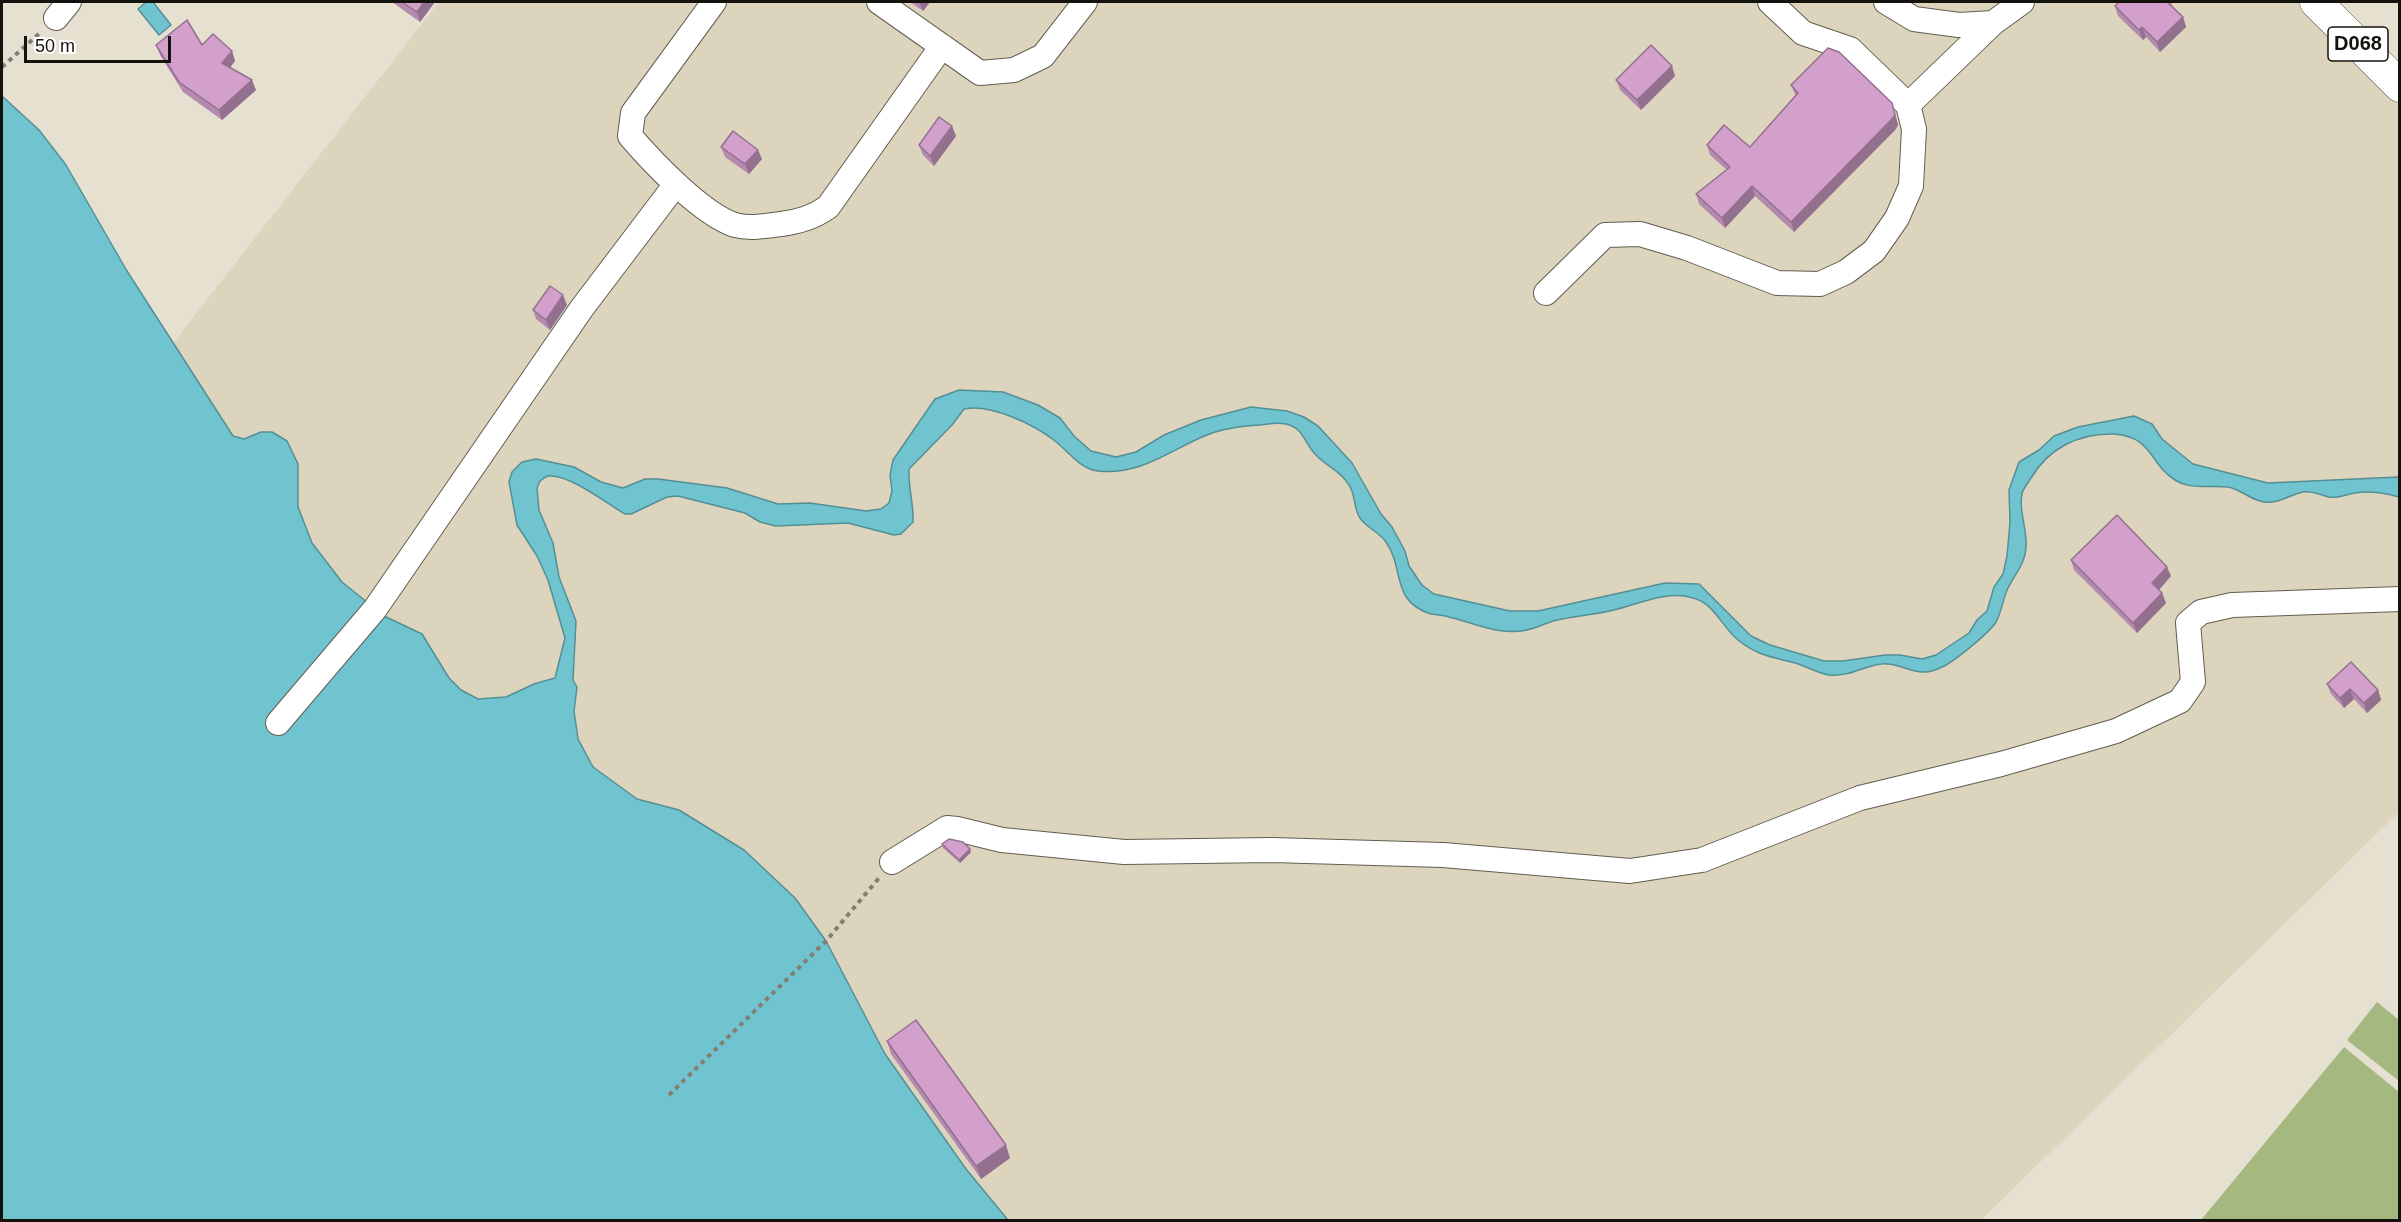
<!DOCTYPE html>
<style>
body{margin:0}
#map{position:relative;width:2401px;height:1222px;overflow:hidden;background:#e6e0d1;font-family:Helvetica,sans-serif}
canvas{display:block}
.frame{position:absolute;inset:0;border:3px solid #14120d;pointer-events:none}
.scale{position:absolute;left:24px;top:36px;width:147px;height:27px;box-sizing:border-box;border:3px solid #14120d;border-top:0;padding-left:8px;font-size:18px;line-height:21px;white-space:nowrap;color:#14120d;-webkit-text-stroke:4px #fff;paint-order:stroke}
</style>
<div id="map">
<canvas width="2401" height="1222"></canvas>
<div class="frame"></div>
<div class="scale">50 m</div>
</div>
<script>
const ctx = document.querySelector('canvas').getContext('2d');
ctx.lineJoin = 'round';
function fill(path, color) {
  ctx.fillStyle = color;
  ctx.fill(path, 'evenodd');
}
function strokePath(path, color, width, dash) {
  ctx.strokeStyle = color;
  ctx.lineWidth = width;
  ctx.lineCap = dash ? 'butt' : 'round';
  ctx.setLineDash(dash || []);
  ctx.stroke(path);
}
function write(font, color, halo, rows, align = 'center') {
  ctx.font = font + ' Helvetica,sans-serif';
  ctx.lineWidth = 6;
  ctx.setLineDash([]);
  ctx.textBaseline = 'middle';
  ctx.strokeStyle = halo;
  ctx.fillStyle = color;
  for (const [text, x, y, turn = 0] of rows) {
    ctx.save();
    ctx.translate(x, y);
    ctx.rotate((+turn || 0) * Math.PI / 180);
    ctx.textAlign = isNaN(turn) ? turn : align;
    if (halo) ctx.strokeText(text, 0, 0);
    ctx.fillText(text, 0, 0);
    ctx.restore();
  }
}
fill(new Path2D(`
 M 439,2 L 2306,2 L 2399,96 L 2399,812 L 1981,1220 L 1008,1220 L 966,1169 L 885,1054 L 826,941 L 795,898 L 744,850 L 679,810 L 637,799 L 593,767 L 578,739 L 574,711 L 577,687 L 574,678 L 555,677 L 506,697 L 478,699 L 461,690 L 449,678 L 422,634 L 384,616 L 342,582 L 312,543 L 298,507 L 298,464 L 261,432 L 244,439 L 233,436 L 190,372 L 174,342 Z`), '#dcd4bd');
fill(new Path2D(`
 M 2377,1002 L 2399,1020 L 2399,1081 L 2347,1040 Z
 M 2344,1047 L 2399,1092 L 2399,1220 L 2201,1220 Z`), '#a4b880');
const water = new Path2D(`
 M 146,2 L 153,2 L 171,25 L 159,35 L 138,9 Z
 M 2,96 L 39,130 L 66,165 L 127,271 L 233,436 L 244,439 L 261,432 L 272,432 L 287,441 L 298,464 L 298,507 L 312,543 L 342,582 L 384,616 L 422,634 L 449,678 L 461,690 L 478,699 L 506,697 L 534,684 L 555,678 L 565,638 L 548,580 L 537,556 L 517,525 L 509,482 L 512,472 L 522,462 L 536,459 L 574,467 L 601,482 L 623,488 L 645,479 L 658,479 L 727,488 L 778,504 L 810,503 L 866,511 L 881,509 L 889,503 L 892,491 L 890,475 L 893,460 L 935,399 L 959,390 L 1003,392 L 1038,405 L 1060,418 L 1074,436 L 1091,451 L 1116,457 L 1136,452 L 1164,435 L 1201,420 L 1251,407 L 1287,411 L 1304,417 L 1318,426 L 1352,463 L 1381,514 L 1392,527 L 1405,551 L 1409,566 L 1422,585 L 1434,594 L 1510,611 L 1538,611 L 1665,583 L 1699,584 L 1751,636 L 1770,645 L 1824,661 L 1843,661 L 1885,655 L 1900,655 L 1922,659 L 1936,655 L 1969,633 L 1977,620 L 1987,611 L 1994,587 L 2003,574 L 2007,556 L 2010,522 L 2009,490 L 2019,462 L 2039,450 L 2054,436 L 2078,427 L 2134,416 L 2152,424 L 2162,439 L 2193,464 L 2268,483 L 2399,477 L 2399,497 C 2385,493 2371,490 2355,493 C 2347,494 2338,499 2329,497 C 2319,495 2314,490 2303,492 C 2288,495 2276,506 2260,501 C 2249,498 2239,489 2228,487 C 2210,485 2191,490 2175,480 C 2149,464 2153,436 2113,434 C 2078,433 2048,449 2031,478 C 2028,484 2023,488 2022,494 C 2018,510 2028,531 2026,548 C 2025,564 2015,574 2008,588 C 2003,598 2002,611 1996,622 C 1989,633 1955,661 1942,667 C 1916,681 1902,661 1881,664 C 1864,666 1849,677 1829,675 C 1817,673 1806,666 1795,663 C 1772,657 1758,656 1738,640 C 1722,627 1714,603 1693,598 C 1667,590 1639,604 1614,610 C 1594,615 1573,616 1553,621 C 1544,624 1536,628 1527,630 C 1499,636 1475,623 1449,617 C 1443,615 1437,615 1431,614 C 1390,601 1405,569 1386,542 C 1379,532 1367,528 1360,518 C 1353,507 1356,495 1349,485 C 1341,471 1326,466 1316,455 C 1304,443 1304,428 1286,424 C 1277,422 1269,424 1260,425 C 1242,426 1224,428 1207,435 C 1171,449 1141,476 1098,471 C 1080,469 1069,452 1055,441 C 1035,425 990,403 964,409 L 952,425 L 909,469 C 908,488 914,504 913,522 L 901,534 L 894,535 L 848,523 L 776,526 L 760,522 L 745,513 L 678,496 L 667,497 L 631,514 L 625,514 C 606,503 573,477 552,476 C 547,475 544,478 540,481 L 537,488 L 539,510 L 553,543 L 559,577 L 576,621 L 573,680 L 577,687 L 574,711 L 578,739 L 593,767 L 637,799 L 679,810 L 744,850 L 795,898 L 826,941 L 885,1054 L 966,1169 L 1008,1220 L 2,1220 Z`);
fill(water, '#70c4cf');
strokePath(water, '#548f95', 1.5);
const minor = new Path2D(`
 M 714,2 L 633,113 L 630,136 C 652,162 703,215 735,225 C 750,229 766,226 781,224 C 798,222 814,217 828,207 L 942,46
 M 879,2 L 980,73 L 1014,70 L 1043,56 L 1085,2
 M 1886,2 L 1914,19 L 1959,25 L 1993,23 L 2022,2
 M 56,18 L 69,2
 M 1908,105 L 1993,23
 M 1546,293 L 1605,235 L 1640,234 L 1687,248 L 1777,283 L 1820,284 L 1846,272 L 1874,251 L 1897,218 L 1911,186 L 1914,129 L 1908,105 L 1850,49 L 1803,33 L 1770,2
 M 278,723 L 375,609 L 582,308 L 676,184
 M 892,862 L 947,828 L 957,829 L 1002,840 L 1124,852 L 1272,850 L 1443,855 L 1630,871 L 1702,860 L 1860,798 L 2001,764 L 2116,731 L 2180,701 L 2193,682 L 2188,623 L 2201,612 L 2232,605 L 2400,599`);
const major = new Path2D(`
 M 2316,2 L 2400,86`);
strokePath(minor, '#625d50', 26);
strokePath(major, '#625d50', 33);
strokePath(new Path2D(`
 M 2,67 L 42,31
 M 669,1095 L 826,941 L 879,878`), '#827e74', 4, [4.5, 4.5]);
strokePath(minor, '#fff', 24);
strokePath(major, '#fff', 32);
fill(new Path2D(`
 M 392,2 L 435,2 L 420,22 Z
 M 910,2 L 930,2 L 923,11 Z
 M 2171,2 L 2173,8 L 2183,17 L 2186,27 L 2160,52 L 2146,37 L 2143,40 L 2118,16 L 2115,6 Z
 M 156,45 L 202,45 L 232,51 L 235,61 L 230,67 L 256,90 L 222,120 L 183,92 L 160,55 Z
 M 1675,76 L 1641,110 L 1620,90 L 1616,80 Z
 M 1791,85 L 1892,103 L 1898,125 L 1895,130 L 1794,232 L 1755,196 L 1725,228 L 1699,204 L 1696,194 L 1727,170 L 1710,155 L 1707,145 L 1750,147 L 1796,96 Z
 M 956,136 L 934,166 L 923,155 L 919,145 Z
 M 721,147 L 762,159 L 749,174 L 725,157 Z
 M 567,305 L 550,330 L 536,319 L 533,310 Z
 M 2071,560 L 2171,576 L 2159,590 L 2162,593 L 2166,603 L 2137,633 L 2074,570 Z
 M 2327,684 L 2378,690 L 2381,700 L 2367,713 L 2354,699 L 2344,708 L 2331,694 Z
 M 942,844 L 971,852 L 960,863 L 943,848 Z
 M 887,1041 L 1010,1158 L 981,1179 L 891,1054 Z`), '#b58aaf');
fill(new Path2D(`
 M 424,2 L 435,2 L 420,22 L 417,12 Z
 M 919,2 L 930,2 L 923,11 Z
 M 2183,17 L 2186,27 L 2160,52 L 2157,42 Z
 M 2142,27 L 2146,37 L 2143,40 L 2139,30 Z
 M 232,51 L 235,61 L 226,73 L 222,63 Z
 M 1672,66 L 1675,76 L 1641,110 L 1637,100 Z
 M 252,80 L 256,90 L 222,120 L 219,110 Z
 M 1892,103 L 1898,125 L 1895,130 L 1794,232 L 1791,222 Z
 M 952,126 L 956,136 L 934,166 L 930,156 Z
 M 758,150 L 762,159 L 749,174 L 745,164 Z
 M 1752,186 L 1755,196 L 1725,228 L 1722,218 Z
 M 563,295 L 567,305 L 550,330 L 546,320 Z
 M 2167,567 L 2171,576 L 2156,593 L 2152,583 Z
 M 2162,593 L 2166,603 L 2137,633 L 2133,623 Z
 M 2350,689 L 2354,699 L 2344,708 L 2340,698 Z
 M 2378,690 L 2381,700 L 2367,713 L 2364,703 Z
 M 970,849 L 971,852 L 960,863 L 959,860 Z
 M 1006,1145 L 1010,1158 L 981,1179 L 976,1166 Z`), '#94708f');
const building = new Path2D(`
 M 402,2 L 424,2 L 417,12 Z
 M 2119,2 L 2167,2 L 2183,17 L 2157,42 L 2142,27 L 2139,30 L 2115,6 Z
 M 187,20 L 202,45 L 213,34 L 232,51 L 222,63 L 252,80 L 219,110 L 179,82 L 156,45 Z
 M 1651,45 L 1672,66 L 1637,100 L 1616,80 Z
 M 1828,48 L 1839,52 L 1892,103 L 1895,115 L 1891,120 L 1791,222 L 1752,186 L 1722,218 L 1696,194 L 1730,167 L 1707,145 L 1724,125 L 1750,147 L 1798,93 L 1791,85 Z
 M 939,117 L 952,126 L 930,156 L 919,145 Z
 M 733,131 L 758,150 L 745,164 L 721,147 Z
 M 550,286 L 563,295 L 546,320 L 533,310 Z
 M 2117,515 L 2167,567 L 2152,583 L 2162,593 L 2133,623 L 2071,560 Z
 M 2351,662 L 2378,690 L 2364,703 L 2350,689 L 2340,698 L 2327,684 Z
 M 949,839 L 963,842 L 970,849 L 959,860 L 942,844 Z
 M 916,1020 L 1006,1145 L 976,1166 L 887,1041 Z`);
fill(building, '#d3a0cc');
strokePath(building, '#94708f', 1.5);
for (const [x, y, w] of [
 [2358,44,60]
]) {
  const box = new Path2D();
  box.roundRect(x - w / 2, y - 17, w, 34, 4.5);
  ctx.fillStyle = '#fff';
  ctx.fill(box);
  strokePath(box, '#14120d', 1.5);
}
write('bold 20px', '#14120d', null, [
 ["D068",2358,44]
]);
</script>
